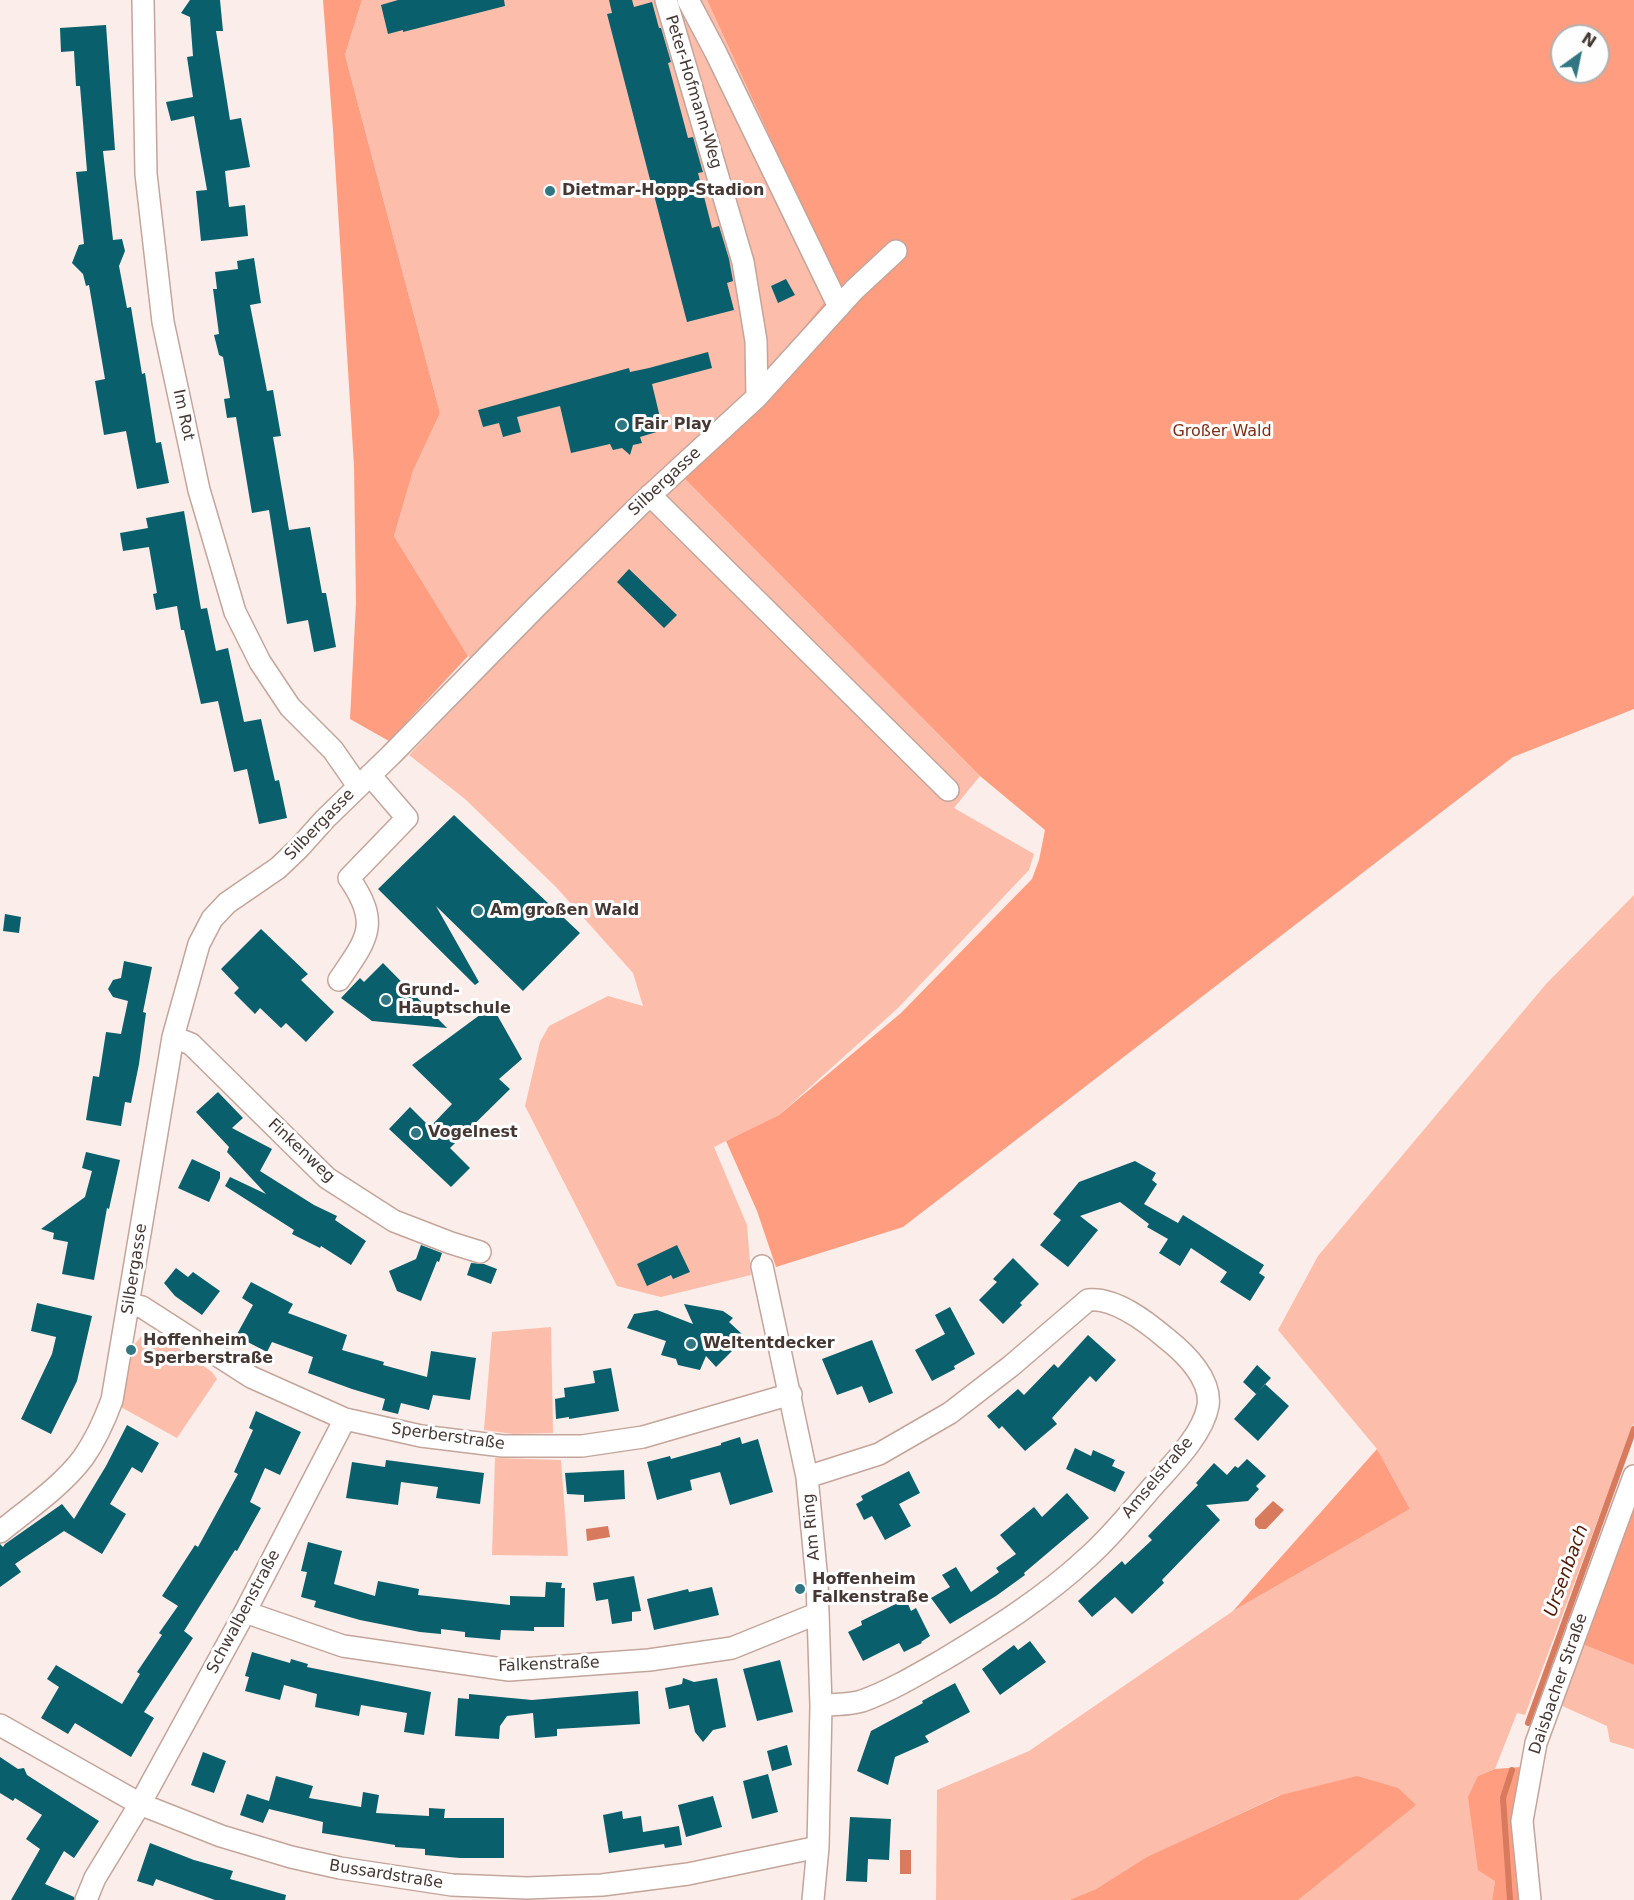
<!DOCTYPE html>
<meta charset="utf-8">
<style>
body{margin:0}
#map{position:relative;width:1634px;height:1900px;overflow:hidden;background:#fbede9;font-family:"DejaVu Sans",sans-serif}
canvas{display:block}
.north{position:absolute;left:1550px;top:24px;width:60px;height:60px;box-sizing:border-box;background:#fefefe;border:2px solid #b4afad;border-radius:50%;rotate:33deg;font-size:16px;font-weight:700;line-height:24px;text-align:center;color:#453834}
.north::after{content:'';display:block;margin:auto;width:21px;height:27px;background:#317783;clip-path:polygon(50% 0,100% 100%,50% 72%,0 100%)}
</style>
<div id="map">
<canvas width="1634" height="1900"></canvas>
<div class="north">N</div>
</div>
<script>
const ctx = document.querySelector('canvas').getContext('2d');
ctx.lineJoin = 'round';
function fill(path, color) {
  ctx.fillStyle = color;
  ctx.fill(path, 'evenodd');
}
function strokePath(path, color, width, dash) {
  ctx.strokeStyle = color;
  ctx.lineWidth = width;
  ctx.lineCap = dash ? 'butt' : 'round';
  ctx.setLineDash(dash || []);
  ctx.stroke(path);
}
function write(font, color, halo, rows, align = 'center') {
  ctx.font = font + ' "DejaVu Sans",sans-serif';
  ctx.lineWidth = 6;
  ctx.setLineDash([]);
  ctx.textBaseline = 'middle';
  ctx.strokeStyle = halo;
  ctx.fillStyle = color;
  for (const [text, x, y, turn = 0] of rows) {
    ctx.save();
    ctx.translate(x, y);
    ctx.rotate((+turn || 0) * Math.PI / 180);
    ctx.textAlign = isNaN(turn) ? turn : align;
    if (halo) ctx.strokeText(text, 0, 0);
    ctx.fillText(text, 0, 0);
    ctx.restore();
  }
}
fill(new Path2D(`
 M 362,0 L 707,0 L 838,287 L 765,375 L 685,479 L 980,776 L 954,808 L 1034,854 L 1029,870 L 898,1008 L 779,1115 L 714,1147 L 747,1225 L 751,1275 L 661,1297 L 617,1286 L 525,1106 L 540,1042 L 549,1026 L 608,996 L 643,1006 L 633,973 L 556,887 L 465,799 L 409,755 L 487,673 L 468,656 L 394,536 L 413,471 L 440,413 L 345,55 Z
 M 1634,895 L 1634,1423 L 1525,1715 L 1517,1713 L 1495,1769 L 1478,1776 L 1495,1881 L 1492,1900 L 1298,1900 L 1311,1887 L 1280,1795 L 1148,1857 L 1096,1889 L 1069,1900 L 936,1900 L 937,1790 L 1029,1751 L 1233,1611 L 1410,1509 L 1377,1449 L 1278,1330 L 1318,1256 L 1546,984 Z
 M 551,1327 L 553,1433 L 513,1434 L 484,1430 L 492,1332 Z
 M 144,1333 L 157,1333 L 212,1372 L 217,1379 L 177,1438 L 119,1406 L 134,1345 Z
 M 495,1458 L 561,1460 L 568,1556 L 492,1555 Z
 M 1582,1644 L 1634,1665 L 1634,1749 L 1610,1742 L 1607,1726 L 1560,1705 Z`), '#fcbdaa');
fill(new Path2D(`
 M 323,0 L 362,0 L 345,55 L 440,413 L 413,471 L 394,536 L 468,656 L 389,741 L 350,719 L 356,603 L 354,466 L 333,130 Z
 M 707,0 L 1634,0 L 1634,709 L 1513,757 L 903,1227 L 776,1267 L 757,1211 L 726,1141 L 779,1115 L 901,1013 L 1032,879 L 1039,860 L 1045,830 L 980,776 L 685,479 L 681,454 L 765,375 L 838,286 ZM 1562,36 L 1598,36 L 1598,72 L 1562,72 Z
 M 1377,1449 L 1410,1509 L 1233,1611 Z
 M 1634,1496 L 1634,1665 L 1582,1644 Z
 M 1520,1767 L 1517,1793 L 1523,1900 L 1492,1900 L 1495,1881 L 1478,1870 L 1468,1797 L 1478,1776 L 1495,1769 Z
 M 1357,1776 L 1398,1788 L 1416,1805 L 1298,1900 L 1069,1900 L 1096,1889 L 1147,1857 L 1281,1795 Z`), '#ff9d80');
fill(new Path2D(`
 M 1273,1501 L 1284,1510 L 1266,1529 L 1259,1529 L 1255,1525 L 1255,1519 Z
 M 608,1526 L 610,1537 L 587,1541 L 586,1529 Z
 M 900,1850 L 911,1850 L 911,1874 L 900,1874 Z`), '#d87a5e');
strokePath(new Path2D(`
 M 1528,1723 L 1634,1429
 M 1510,1900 L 1503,1798 L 1512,1770`), '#d87a5e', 6);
fill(new Path2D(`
 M 190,0 L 220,0 L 223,31 L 216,31 L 230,120 L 241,118 L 250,167 L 225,171 L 229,207 L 245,205 L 248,236 L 201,241 L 196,191 L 207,190 L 194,116 L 171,121 L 166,102 L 193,97 L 187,57 L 193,56 L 190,17 L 181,13 Z
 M 398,0 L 504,0 L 505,6 L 403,32 L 403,30 L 388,34 L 381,5 Z
 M 609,0 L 632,0 L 634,7 L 652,2 L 659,28 L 661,28 L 671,62 L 668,63 L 688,138 L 693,137 L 702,169 L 703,172 L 698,173 L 712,228 L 719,226 L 729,259 L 733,281 L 727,283 L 734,310 L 687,322 L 607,14 L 612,13 Z
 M 106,25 L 115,150 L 103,151 L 113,240 L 122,239 L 125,251 L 119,266 L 127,308 L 131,307 L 142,374 L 145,373 L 156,443 L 161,442 L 169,483 L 137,489 L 126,431 L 104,435 L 95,381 L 105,379 L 89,285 L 86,286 L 83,274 L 72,263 L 79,245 L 84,244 L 76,172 L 87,171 L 80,86 L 76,86 L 74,51 L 61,52 L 60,28 Z
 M 254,258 L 261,303 L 250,305 L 267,391 L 273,390 L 281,436 L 273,437 L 289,530 L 310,527 L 322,593 L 326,593 L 336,647 L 314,652 L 308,620 L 287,624 L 269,510 L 252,513 L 236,417 L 227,418 L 224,399 L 230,398 L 223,357 L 219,355 L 214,335 L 219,334 L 213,289 L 217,289 L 215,272 L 238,269 L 237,261 Z
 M 786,279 L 795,295 L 778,303 L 771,286 Z
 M 708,352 L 712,368 L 652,384 L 663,430 L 640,437 L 642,443 L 633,445 L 630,455 L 622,448 L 613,450 L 610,444 L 571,453 L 560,406 L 517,417 L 521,432 L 503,437 L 499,423 L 483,427 L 478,410 L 629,368 L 630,372 L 649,368 Z
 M 184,511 L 201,609 L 207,608 L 216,651 L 228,648 L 244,722 L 261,719 L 275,781 L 279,780 L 287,818 L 259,824 L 247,769 L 234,772 L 218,701 L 201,704 L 184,630 L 181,630 L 177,606 L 156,610 L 153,594 L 157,593 L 149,547 L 123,551 L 120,533 L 148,528 L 146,518 Z
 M 629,569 L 677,615 L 664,628 L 617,582 Z
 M 454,815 L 580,933 L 523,991 L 436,906 L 479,982 L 475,985 L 378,889 Z
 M 5,914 L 21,917 L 19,933 L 3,931 Z
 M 261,929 L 308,974 L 301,980 L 334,1012 L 306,1042 L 286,1023 L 281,1028 L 260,1008 L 255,1014 L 234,993 L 239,988 L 221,969 Z
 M 124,961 L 152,967 L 143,1012 L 146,1013 L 139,1064 L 131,1103 L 125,1102 L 121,1126 L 86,1120 L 93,1076 L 99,1077 L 106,1032 L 121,1034 L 128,1001 L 113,997 L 108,989 L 113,980 L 121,978 Z
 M 383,963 L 447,1028 L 372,1021 L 341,998 L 360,978 L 364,982 Z
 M 492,1006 L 522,1059 L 499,1079 L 510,1089 L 450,1148 L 470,1168 L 451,1187 L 389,1129 L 410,1107 L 430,1127 L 452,1104 L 412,1065 Z
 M 218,1092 L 243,1118 L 232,1128 L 272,1149 L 260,1171 L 314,1205 L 337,1216 L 335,1220 L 366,1241 L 351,1265 L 321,1246 L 320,1248 L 292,1234 L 294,1230 L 225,1186 L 230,1177 L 266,1194 L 227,1152 L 229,1147 L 196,1112 Z
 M 86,1152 L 120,1160 L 109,1209 L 107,1208 L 94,1280 L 62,1274 L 68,1242 L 53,1239 L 54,1233 L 41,1229 L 85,1197 L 92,1171 L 82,1168 Z
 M 192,1159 L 220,1172 L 220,1178 L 209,1202 L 178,1188 Z
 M 1135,1161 L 1156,1173 L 1152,1180 L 1157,1184 L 1144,1204 L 1178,1223 L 1183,1215 L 1264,1265 L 1259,1273 L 1265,1277 L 1250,1301 L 1220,1282 L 1227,1272 L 1191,1248 L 1180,1266 L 1159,1253 L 1168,1239 L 1147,1227 L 1149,1224 L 1120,1202 L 1080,1216 L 1098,1230 L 1068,1267 L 1040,1245 L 1061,1220 L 1053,1214 L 1079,1182 Z
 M 421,1245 L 442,1253 L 439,1262 L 437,1261 L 421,1301 L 397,1291 L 389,1271 L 416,1259 Z
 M 677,1245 L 690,1272 L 673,1279 L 671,1275 L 647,1286 L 637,1264 Z
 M 1013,1258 L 1039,1284 L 1020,1303 L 1022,1305 L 1003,1324 L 979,1300 L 997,1282 L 993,1279 Z
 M 471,1263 L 484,1264 L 497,1269 L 491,1284 L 467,1275 Z
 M 176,1268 L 188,1277 L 193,1272 L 220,1291 L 202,1315 L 175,1296 L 164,1283 Z
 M 251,1282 L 293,1304 L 288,1313 L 347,1335 L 342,1350 L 384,1362 L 383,1365 L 427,1377 L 431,1351 L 476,1358 L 470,1400 L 433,1395 L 429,1410 L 401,1403 L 398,1414 L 382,1410 L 385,1399 L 352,1389 L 308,1373 L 313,1357 L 272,1342 L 267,1352 L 236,1336 L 253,1305 L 242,1298 Z
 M 37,1303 L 92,1316 L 77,1381 L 51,1434 L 21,1419 L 52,1354 L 56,1337 L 31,1331 Z
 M 684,1304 L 723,1311 L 733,1318 L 729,1322 L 742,1334 L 731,1343 L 733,1350 L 716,1367 L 706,1356 L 700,1370 L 678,1365 L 676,1359 L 661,1355 L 666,1341 L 627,1328 L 634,1314 L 657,1310 L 693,1324 Z
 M 950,1307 L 975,1354 L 954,1366 L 955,1369 L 932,1381 L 915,1350 L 945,1334 L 935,1315 Z
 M 1088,1335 L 1116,1360 L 1096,1382 L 1090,1376 L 1052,1418 L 1057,1424 L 1025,1451 L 1002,1426 L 999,1429 L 987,1416 L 1018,1389 L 1024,1395 L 1054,1364 L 1058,1368 Z
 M 872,1340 L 893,1393 L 869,1403 L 862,1386 L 837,1395 L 822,1359 Z
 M 1257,1365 L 1271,1378 L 1256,1394 L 1243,1382 Z
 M 611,1368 L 619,1411 L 569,1419 L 569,1417 L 556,1419 L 555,1399 L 565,1397 L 564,1388 L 595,1383 L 593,1371 Z
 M 1265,1384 L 1289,1406 L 1258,1441 L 1234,1419 Z
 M 256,1411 L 301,1432 L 280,1475 L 265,1468 L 250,1502 L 261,1508 L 237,1551 L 235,1550 L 184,1631 L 193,1638 L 144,1712 L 154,1718 L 131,1757 L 75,1723 L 68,1734 L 41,1718 L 59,1687 L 47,1679 L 56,1665 L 122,1704 L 140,1674 L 137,1672 L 162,1635 L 159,1633 L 178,1606 L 162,1596 L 195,1545 L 198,1547 L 238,1474 L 234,1472 L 253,1430 L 249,1428 Z
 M 127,1425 L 159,1443 L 142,1473 L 132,1467 L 110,1504 L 126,1514 L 102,1554 L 64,1531 L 15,1564 L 21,1572 L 0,1587 L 0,1544 L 3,1547 L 5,1544 L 62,1504 L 74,1519 L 106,1466 Z
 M 740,1437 L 742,1444 L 758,1439 L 773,1492 L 730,1505 L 720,1472 L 690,1480 L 692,1490 L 657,1500 L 647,1462 L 670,1456 L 671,1459 L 721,1445 L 721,1443 Z
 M 1075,1448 L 1091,1456 L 1093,1450 L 1115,1460 L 1112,1466 L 1125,1472 L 1115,1492 L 1066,1469 Z
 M 1247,1459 L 1266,1476 L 1256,1486 L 1259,1489 L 1248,1501 L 1206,1505 L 1220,1520 L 1162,1580 L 1164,1583 L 1132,1614 L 1115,1597 L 1092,1617 L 1078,1601 L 1122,1561 L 1125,1565 L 1152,1540 L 1148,1536 L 1198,1485 L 1196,1483 L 1214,1463 L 1227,1475 L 1235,1466 L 1238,1468 Z
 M 386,1460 L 484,1473 L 480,1504 L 436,1498 L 438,1487 L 401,1482 L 398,1505 L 346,1498 L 352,1462 L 385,1467 Z
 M 624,1470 L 625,1499 L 584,1502 L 584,1495 L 567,1494 L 565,1473 Z
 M 909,1471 L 920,1493 L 899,1504 L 911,1526 L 885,1540 L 872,1516 L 864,1520 L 856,1504 L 863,1500 L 861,1496 Z
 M 1067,1493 L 1089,1518 L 1024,1573 L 1025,1575 L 996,1596 L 950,1624 L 931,1598 L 950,1587 L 942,1575 L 956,1567 L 971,1592 L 999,1572 L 996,1568 L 1016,1554 L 1000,1535 L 1034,1507 L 1042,1517 Z
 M 308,1542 L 342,1551 L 334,1584 L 375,1596 L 378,1581 L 419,1589 L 418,1595 L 510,1605 L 510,1596 L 545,1597 L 546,1582 L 562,1583 L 561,1588 L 565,1588 L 564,1627 L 534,1627 L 534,1631 L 501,1630 L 500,1640 L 465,1637 L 465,1632 L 441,1629 L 441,1634 L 420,1632 L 360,1620 L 314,1607 L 316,1601 L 301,1597 L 307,1572 L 301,1571 Z
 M 634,1576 L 641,1611 L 632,1612 L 632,1621 L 612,1624 L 608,1599 L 596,1601 L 593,1583 Z
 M 712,1587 L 719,1615 L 654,1630 L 647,1599 L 688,1589 L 689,1592 Z
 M 906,1599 L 911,1611 L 916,1608 L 930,1636 L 921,1642 L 922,1643 L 904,1652 L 899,1643 L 863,1661 L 848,1632 L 862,1625 L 861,1621 Z
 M 1030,1641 L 1046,1662 L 1000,1695 L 982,1669 L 1014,1645 L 1018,1650 Z
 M 252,1652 L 290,1663 L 291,1659 L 308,1664 L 307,1667 L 431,1692 L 424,1735 L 404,1732 L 407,1713 L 361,1705 L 359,1716 L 315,1707 L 317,1694 L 284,1685 L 280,1700 L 245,1691 L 249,1677 L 245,1676 Z
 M 780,1660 L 793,1712 L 757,1721 L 743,1669 Z
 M 683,1678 L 694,1682 L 717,1678 L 726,1727 L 713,1730 L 703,1742 L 695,1732 L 689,1705 L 669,1709 L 665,1688 L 682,1684 Z
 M 955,1683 L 970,1712 L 925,1736 L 929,1742 L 895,1757 L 888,1785 L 857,1771 L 871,1731 L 923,1703 L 922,1701 Z
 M 638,1691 L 640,1724 L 557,1729 L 557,1736 L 535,1738 L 533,1713 L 507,1716 L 500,1726 L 499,1739 L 455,1736 L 458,1698 L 469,1699 L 469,1694 L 532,1700 Z
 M 787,1745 L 792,1765 L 772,1771 L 767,1751 Z
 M 203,1752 L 226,1761 L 214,1793 L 191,1785 Z
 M 0,1757 L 18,1769 L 24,1768 L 27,1775 L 99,1821 L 74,1858 L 64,1851 L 45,1884 L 74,1897 L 74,1900 L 11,1900 L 40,1849 L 26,1839 L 42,1815 L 15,1798 L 13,1801 L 0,1793 Z
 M 768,1774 L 778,1812 L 752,1819 L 743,1781 Z
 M 276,1776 L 313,1786 L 309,1798 L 361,1807 L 363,1792 L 379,1795 L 376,1813 L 429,1816 L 429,1808 L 445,1809 L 444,1818 L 504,1818 L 504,1858 L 460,1858 L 425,1855 L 425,1849 L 395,1847 L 395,1845 L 322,1833 L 323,1822 L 269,1809 L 263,1823 L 240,1815 L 247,1794 L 269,1801 Z
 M 713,1796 L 722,1827 L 686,1837 L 678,1805 Z
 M 622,1811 L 623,1819 L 641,1816 L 643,1832 L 679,1826 L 682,1845 L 665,1848 L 664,1844 L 609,1853 L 603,1815 Z
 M 850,1817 L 891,1819 L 889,1860 L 868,1859 L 867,1882 L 846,1881 Z
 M 150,1843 L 194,1860 L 233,1871 L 230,1879 L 286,1895 L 285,1900 L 215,1900 L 156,1879 L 153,1886 L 137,1881 Z`), '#095f6b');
const minor = new Path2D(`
 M 143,0 L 146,174 L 163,322 L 199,490 L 235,612 L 260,662 L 290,707 L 333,750 L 358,786
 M 666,0 L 743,262 L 756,341 L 757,397
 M 688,0 L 716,53 L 839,307
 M 650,495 L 948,790
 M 339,980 C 367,939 381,924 349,878 L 407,818 L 370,775
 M 173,1037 L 191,1044 L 327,1178 L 394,1221 L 451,1243 L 480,1252
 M 762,1266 L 807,1477 L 817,1581 L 821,1706 L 818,1847 L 813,1900
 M 129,1304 L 142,1307 L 251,1377 L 345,1419 L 421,1436 L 503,1446 L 582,1446 L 643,1437 L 791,1394
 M 345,1419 L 245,1612 L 140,1804 L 221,1836 L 291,1857 L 340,1868 L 452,1885 L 527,1888 L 602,1885 L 688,1874 L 818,1847
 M 807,1477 L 879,1454 L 950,1413 L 1011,1366 L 1088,1300 C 1115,1297 1147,1322 1167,1339 C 1186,1354 1212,1380 1208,1406 C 1203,1434 1173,1464 1155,1484 C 1133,1509 1112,1536 1087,1558 C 1044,1598 993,1630 943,1660 C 917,1675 890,1691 862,1701 C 849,1705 834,1704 821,1706
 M 0,1532 C 28,1509 61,1487 83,1458 C 95,1441 105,1419 112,1400 L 173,1037 L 199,944 L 212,919 L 227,903 L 278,868 L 299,848 L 325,819 L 391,755 L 536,607 L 644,501 L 757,397 L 854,290 L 896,251
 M 245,1612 L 343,1646 L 509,1670 L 649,1660 L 732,1648 L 816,1614
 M 0,1725 L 140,1804 L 95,1878 L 86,1900
 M 1530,1900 L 1522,1821 L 1536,1743 L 1634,1476`);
strokePath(minor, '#c3a59b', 24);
strokePath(minor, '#fff', 21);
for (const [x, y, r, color] of [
 [550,191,6,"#317783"],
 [622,425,6,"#317783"],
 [478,911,6,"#317783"],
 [386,1000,6,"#317783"],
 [416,1133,6,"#317783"],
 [691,1344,6,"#317783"],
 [131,1350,6,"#317783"],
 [800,1589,6,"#317783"]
]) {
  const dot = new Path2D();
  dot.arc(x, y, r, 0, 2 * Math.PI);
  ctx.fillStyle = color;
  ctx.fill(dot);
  strokePath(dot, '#fefefe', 2);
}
write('16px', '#453834', '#fefefe', [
 ["Peter-Hofmann-Weg",693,92,73],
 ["Im Rot",183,415,78],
 ["Silbergasse",665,482,-43],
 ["Silbergasse",320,825,-46],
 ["Finkenweg",301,1151,43],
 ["Silbergasse",135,1269,-81],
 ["Sperberstraße",448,1437,8],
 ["Amselstraße",1158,1478,-50],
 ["Am Ring",812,1527,-95],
 ["Schwalbenstraße",244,1612,-62],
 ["Falkenstraße",549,1665,-2],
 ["Daisbacher Straße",1559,1684,-71],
 ["Bussardstraße",386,1875,9]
]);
write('bold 16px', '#453834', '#fefefe', [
 ["Dietmar-Hopp-Stadion",562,191],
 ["Fair Play",634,425],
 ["Am großen Wald",490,911],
 ["Grund-",398,991],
 ["Hauptschule",398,1009],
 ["Vogelnest",428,1133],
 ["Hoffenheim",143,1341],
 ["Sperberstraße",143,1359],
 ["Weltentdecker",703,1344],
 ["Hoffenheim",812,1580],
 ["Falkenstraße",812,1598]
], 'left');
write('16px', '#812c10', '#fefefe', [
 ["Großer Wald",1222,432]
]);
write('italic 18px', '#541905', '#fefefe', [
 ["Ursenbach",1567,1571,-70]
]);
</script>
